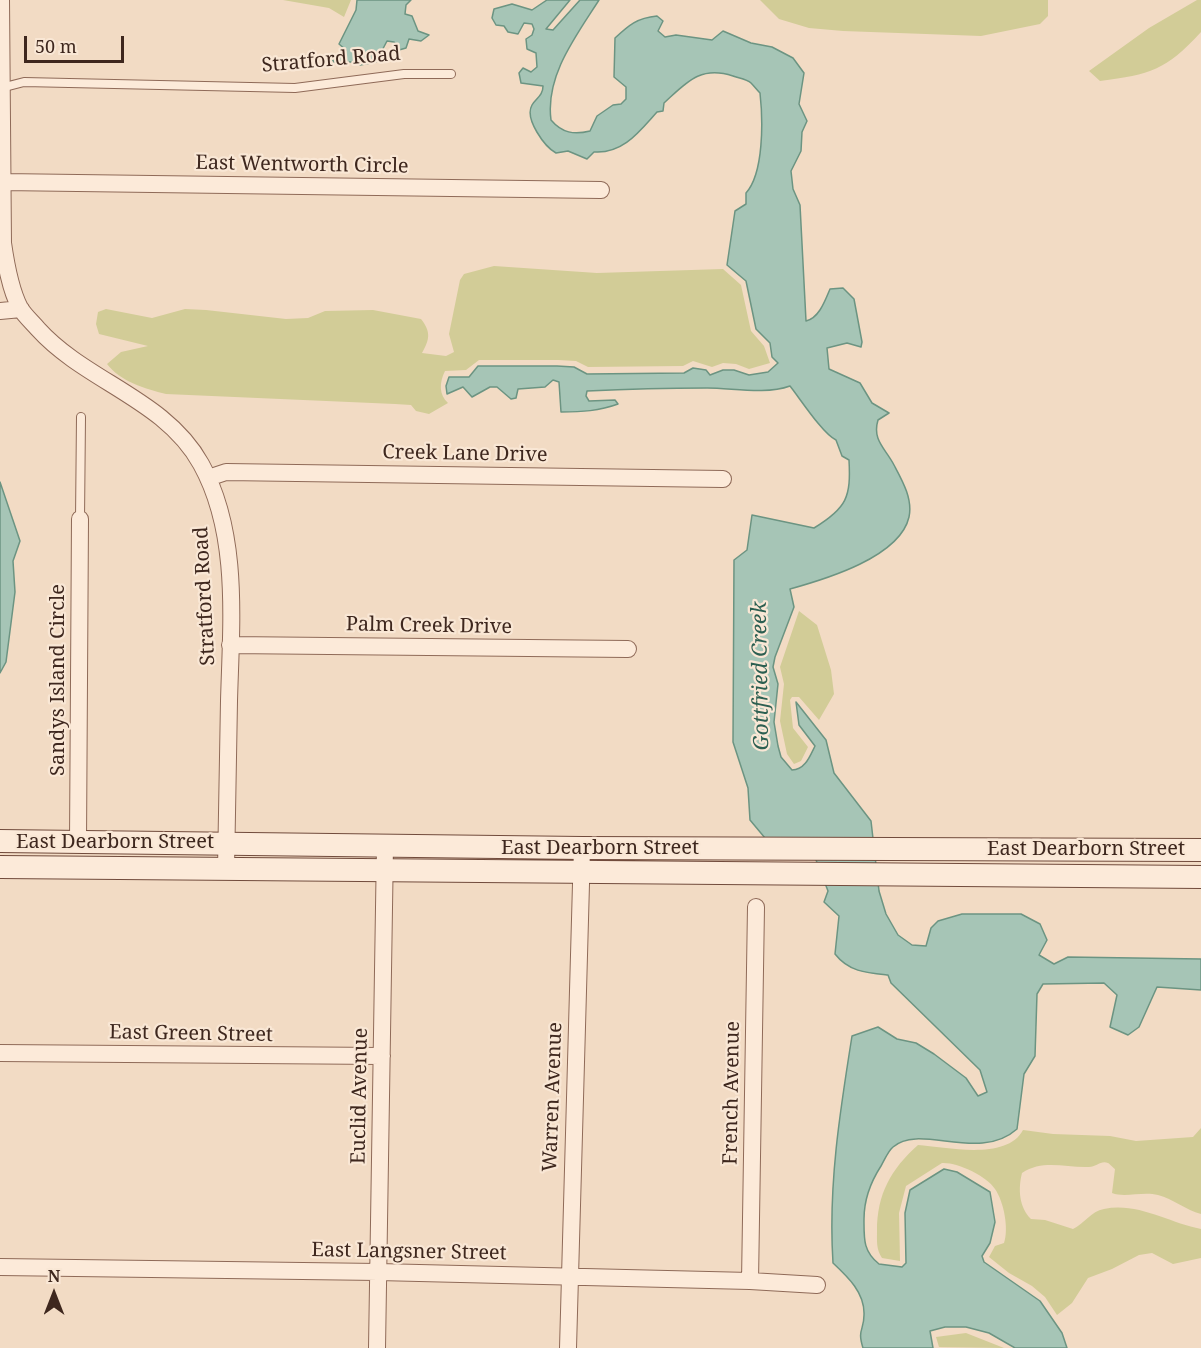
<!DOCTYPE html>
<style>
body{margin:0}
#map{position:relative;width:1201px;height:1348px;overflow:hidden;background:#f2dbc4;font-family:"Noto Serif",serif}
canvas{display:block}
.north{position:absolute;left:24px;top:1264px;width:60px;height:60px;-webkit-text-stroke:4px #f9e7d5;paint-order:stroke;rotate:0deg;font-size:16px;font-weight:700;line-height:24px;text-align:center;color:#3e271e}
.north::after{content:'';display:block;margin:auto;width:21px;height:27px;background:#3e271e;clip-path:polygon(50% 0,100% 100%,50% 72%,0 100%)}
.scale{position:absolute;left:24px;top:36px;width:100px;height:27px;box-sizing:border-box;border:3px solid #3e271e;border-top:0;padding-left:8px;font-size:18px;line-height:21px;white-space:nowrap;color:#3e271e;-webkit-text-stroke:4px #f9e7d5;paint-order:stroke}
</style>
<div id="map">
<canvas width="1201" height="1348"></canvas>
<div class="north">N</div>
<div class="scale">50 m</div>
</div>
<script>
const ctx = document.querySelector('canvas').getContext('2d');
ctx.lineJoin = 'round';
function fill(path, color) {
  ctx.fillStyle = color;
  ctx.fill(path, 'evenodd');
}
function strokePath(path, color, width, dash) {
  ctx.strokeStyle = color;
  ctx.lineWidth = width;
  ctx.lineCap = dash ? 'butt' : 'round';
  ctx.setLineDash(dash || []);
  ctx.stroke(path);
}
function write(font, color, halo, rows, align = 'center') {
  ctx.font = font + ' "Noto Serif",serif';
  ctx.lineWidth = 4.5;
  ctx.setLineDash([]);
  ctx.textBaseline = 'middle';
  ctx.strokeStyle = halo;
  ctx.fillStyle = color;
  for (const [text, x, y, turn = 0] of rows) {
    ctx.save();
    ctx.translate(x, y);
    ctx.rotate((+turn || 0) * Math.PI / 180);
    ctx.textAlign = isNaN(turn) ? turn : align;
    if (halo) ctx.strokeText(text, 0, 0);
    ctx.fillText(text, 0, 0);
    ctx.restore();
  }
}
fill(new Path2D(`
 M 283,0 L 351,0 L 344,17 L 329,8 Z
 M 760,0 L 1048,0 L 1048,16 L 1040,24 L 981,36 L 843,31 L 809,28 L 779,19 Z
 M 1197,0 L 1201,0 L 1201,32 C 1165,71 1151,74 1100,81 L 1089,71 L 1149,28 Z
 M 494,266 L 597,273 L 723,269 L 741,285 L 751,331 L 764,346 L 770,363 L 749,369 L 736,364 L 723,363 L 712,367 L 693,361 L 683,366 L 588,367 L 576,361 L 558,360 L 479,360 L 466,370 L 445,371 C 439,383 439,395 448,403 L 429,414 L 416,411 L 411,405 L 395,404 L 166,394 C 145,389 120,381 107,364 L 121,352 L 148,346 L 99,334 L 96,324 L 98,312 L 106,309 L 152,318 L 185,309 L 206,310 L 286,319 L 308,318 L 325,311 L 373,310 L 421,319 C 431,332 430,339 422,353 L 446,356 L 454,352 L 449,334 L 460,280 L 464,274 Z
 M 799,611 L 817,625 L 831,670 L 834,694 L 819,720 L 799,697 L 792,697 L 790,700 L 793,728 L 808,747 L 801,761 L 794,764 L 787,754 L 780,721 L 784,684 L 780,667 Z
 M 1201,1128 L 1201,1214 C 1186,1210 1173,1199 1158,1195 C 1143,1191 1125,1198 1112,1193 L 1115,1169 C 1114,1169 1109,1163 1108,1163 C 1101,1160 1096,1167 1089,1167 C 1066,1168 1043,1159 1022,1173 C 1018,1189 1019,1207 1031,1219 L 1045,1220 L 1073,1229 C 1084,1224 1091,1211 1104,1209 C 1138,1202 1169,1223 1201,1229 L 1201,1258 L 1173,1264 L 1152,1253 L 1139,1255 L 1112,1269 L 1088,1278 L 1072,1303 L 1057,1315 L 1045,1297 L 1032,1286 L 1009,1273 L 989,1257 L 995,1246 L 1004,1243 C 1009,1229 1004,1202 995,1189 C 987,1176 957,1162 942,1163 L 906,1186 L 899,1213 L 900,1261 L 882,1258 C 876,1249 877,1241 877,1231 C 877,1194 891,1169 918,1145 C 946,1147 1007,1161 1023,1130 L 1053,1134 L 1110,1136 L 1136,1141 L 1193,1137 Z
 M 966,1333 L 1004,1348 L 939,1347 L 936,1337 Z`), '#d2cc97');
const water = new Path2D(`
 M 357,0 L 411,0 L 406,5 L 405,14 L 412,16 L 418,31 L 429,35 L 421,41 L 409,39 L 406,48 L 399,50 L 394,42 L 387,41 L 376,62 L 360,65 L 356,62 L 334,62 L 331,57 L 346,50 L 339,44 L 356,10 Z
 M 547,0 L 570,0 L 546,29 L 553,30 L 580,0 L 599,0 C 576,36 545,76 551,120 C 562,133 574,135 590,131 L 597,116 L 613,105 L 621,104 L 626,99 L 626,87 L 614,77 L 615,38 C 629,25 637,18 657,16 L 663,21 L 658,31 L 665,37 L 676,35 L 712,40 L 723,31 L 751,43 L 772,47 L 793,58 L 804,73 L 799,104 L 807,121 L 802,132 L 801,151 L 791,171 L 793,189 L 800,205 L 806,321 C 819,318 825,301 830,289 L 843,288 L 854,299 L 862,342 L 861,347 L 847,343 L 827,348 L 829,369 L 860,383 L 872,403 L 889,413 L 878,420 C 872,440 885,448 894,465 C 902,480 913,499 909,517 C 900,557 826,579 790,589 L 794,607 L 775,657 L 773,667 L 778,684 L 774,722 L 778,746 L 781,757 L 792,770 C 805,770 810,756 815,746 L 799,725 L 796,702 L 826,740 L 834,773 L 871,821 L 879,891 L 886,914 L 898,935 L 912,945 L 926,946 L 931,928 L 938,921 L 962,914 L 1021,914 L 1040,924 L 1047,940 L 1039,955 L 1054,964 L 1068,957 L 1201,959 L 1201,990 L 1157,987 L 1139,1027 L 1128,1035 L 1110,1027 L 1117,995 L 1104,983 L 1043,984 L 1037,994 L 1035,1056 L 1024,1074 L 1017,1129 C 979,1163 920,1123 893,1147 C 888,1151 884,1161 881,1166 C 870,1183 864,1199 864,1219 C 864,1239 863,1251 879,1264 L 902,1267 L 906,1263 L 905,1213 L 910,1190 L 944,1169 L 957,1172 L 990,1192 L 995,1222 L 990,1243 L 982,1256 L 984,1262 L 1040,1301 L 1062,1333 L 1067,1348 L 1015,1348 L 989,1333 L 966,1327 L 945,1327 L 930,1331 L 933,1348 L 863,1348 C 857,1329 864,1331 864,1315 C 865,1293 848,1277 833,1263 C 828,1186 840,1111 852,1036 L 878,1027 L 897,1039 L 916,1043 L 934,1054 L 966,1078 L 978,1096 L 987,1092 L 980,1070 L 891,983 L 888,975 C 867,973 849,972 835,954 L 839,916 L 824,902 L 828,891 L 811,847 L 765,838 L 750,820 L 748,788 L 733,742 L 734,560 L 747,550 L 752,515 L 814,528 C 847,508 851,497 849,460 L 842,456 L 836,440 C 823,434 801,400 790,386 C 765,395 733,388 707,388 C 667,388 628,389 587,391 L 586,396 L 589,401 L 615,400 L 618,404 C 599,411 582,412 561,412 L 559,382 L 553,380 L 545,387 L 518,389 L 516,398 L 511,399 L 497,387 L 490,387 L 472,397 L 463,387 L 447,394 L 446,386 L 449,377 L 469,377 L 478,366 L 557,366 L 574,367 L 587,374 L 684,373 L 693,368 L 706,370 L 710,375 L 723,370 L 734,370 L 749,375 L 768,372 L 778,363 L 772,357 L 770,343 L 756,329 L 746,281 L 727,265 L 735,211 L 746,204 L 746,193 C 764,173 763,120 760,93 C 757,90 754,86 751,83 C 747,79 738,78 733,76 C 700,65 686,83 664,103 L 663,111 L 657,112 C 639,132 623,154 594,152 L 587,159 L 568,151 L 556,153 C 545,147 524,119 532,105 C 536,98 543,96 543,86 L 521,83 L 519,73 L 523,68 L 531,72 L 537,67 L 536,53 L 527,49 L 526,39 L 532,35 L 534,29 L 532,24 L 524,23 L 518,34 L 508,32 L 504,26 L 496,25 L 492,18 L 494,9 L 512,4 L 532,10 Z
 M 0,482 L 20,541 L 13,561 L 15,592 L 6,662 L 0,673 Z`);
fill(water, '#a6c5b6');
strokePath(water, '#6c9482', 1.5);
const service = new Path2D(`
 M 1,88 L 24,82 L 295,88 L 404,74 L 451,74
 M 80,519 L 81,417`);
const minor = new Path2D(`
 M 1,0 L 3,243 C 6,264 10,289 20,308 C 25,316 33,323 38,329 C 86,382 165,399 201,464 C 240,534 231,624 229,701 C 228,757 227,813 226,869
 M 3,182 L 601,190
 M 0,311 L 21,309
 M 208,478 L 226,472 L 723,479
 M 230,645 L 628,649
 M 78,841 L 80,519
 M 0,1053 L 382,1056
 M 0,1267 L 378,1272 L 750,1281 L 817,1285
 M 750,1281 L 756,907
 M 377,1348 L 385,845
 M 568,1348 L 582,848`);
const secondary = new Path2D(`
 M 0,841 L 582,848 L 1201,850
 M 0,867 L 1201,877`);
strokePath(service, '#8f6a58', 10);
strokePath(minor, '#8f6a58', 18);
strokePath(secondary, '#714b3c', 24);
strokePath(service, '#fcead9', 8);
strokePath(minor, '#fcead9', 16);
strokePath(secondary, '#fcead9', 22);
write('20px', '#3e271e', '#f9e7d5', [
 ["Stratford Road",331,60,-5],
 ["East Wentworth Circle",302,165,1],
 ["Creek Lane Drive",465,454,1],
 ["Stratford Road",205,596,-93],
 ["Palm Creek Drive",429,626,1],
 ["Sandys Island Circle",58,680,-90],
 ["East Dearborn Street",115,842],
 ["East Dearborn Street",600,848],
 ["East Dearborn Street",1086,849],
 ["East Green Street",191,1034,1],
 ["French Avenue",732,1093,-89],
 ["Euclid Avenue",360,1096,-89],
 ["Warren Avenue",553,1097,-88],
 ["East Langsner Street",409,1252,1]
]);
write('italic 21px', '#2c5f51', '#f9e7d5', [
 ["Gottfried Creek",761,676,-91]
]);
</script>
